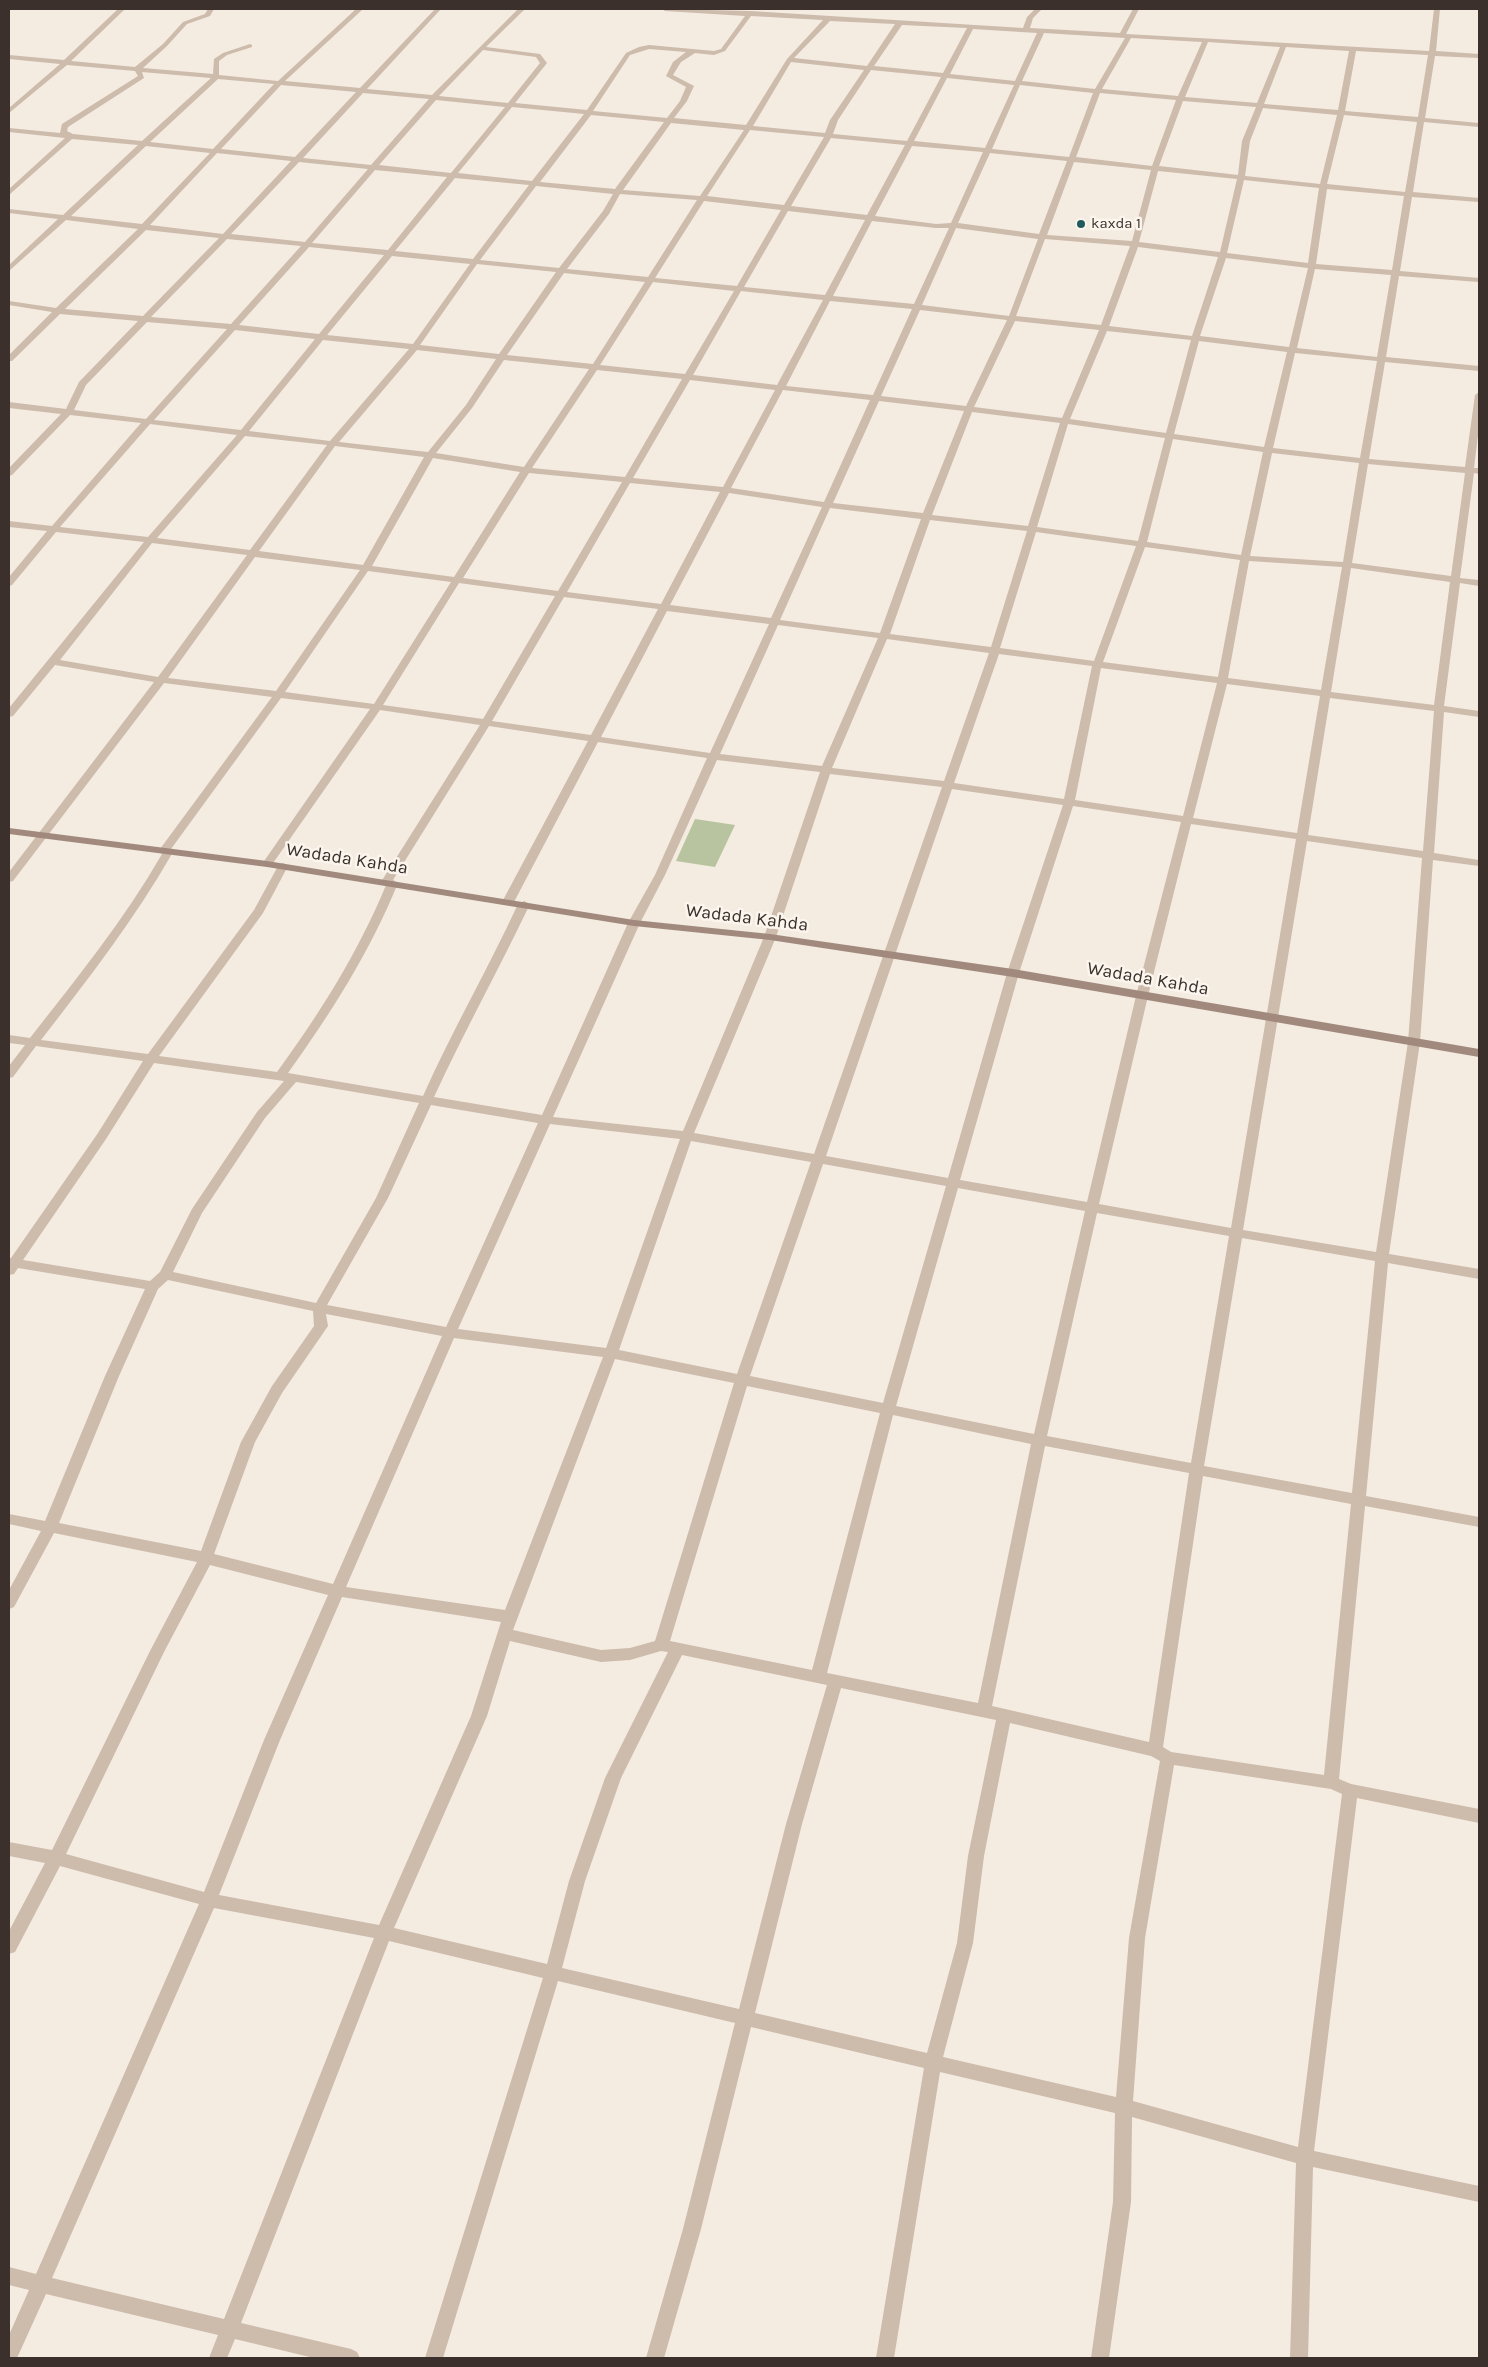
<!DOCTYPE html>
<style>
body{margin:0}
#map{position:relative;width:1488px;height:2367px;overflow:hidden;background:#f4ebe1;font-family:Karla,sans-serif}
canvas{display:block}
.frame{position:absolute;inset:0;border:10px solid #3b302b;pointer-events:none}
</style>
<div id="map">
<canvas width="1488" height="2367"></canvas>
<div class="frame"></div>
</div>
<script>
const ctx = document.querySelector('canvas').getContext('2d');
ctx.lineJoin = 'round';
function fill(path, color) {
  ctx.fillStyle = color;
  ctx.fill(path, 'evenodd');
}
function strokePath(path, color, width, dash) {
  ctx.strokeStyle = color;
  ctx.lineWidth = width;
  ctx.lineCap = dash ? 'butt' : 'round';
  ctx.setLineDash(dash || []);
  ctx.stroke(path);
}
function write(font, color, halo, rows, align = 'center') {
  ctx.font = font + ' Karla,sans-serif';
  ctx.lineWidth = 5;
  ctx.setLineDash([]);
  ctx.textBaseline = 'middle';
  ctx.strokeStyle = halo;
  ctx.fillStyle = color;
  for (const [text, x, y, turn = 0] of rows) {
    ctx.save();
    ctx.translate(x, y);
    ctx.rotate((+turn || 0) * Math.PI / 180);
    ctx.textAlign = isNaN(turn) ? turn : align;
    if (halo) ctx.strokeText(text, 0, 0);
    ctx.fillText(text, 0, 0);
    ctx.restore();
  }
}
fill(new Path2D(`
 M 695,819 L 735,825 L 715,867 L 676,861 Z`), '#b8c4a0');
fill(new Path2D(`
 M 118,9 L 125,9 L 71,61 L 135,67 L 163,44 L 183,22 L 205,14 L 208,9 L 214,9 L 210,16 L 187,24 L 167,46 L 143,68 L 213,74 L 214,59 L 223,53 L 250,44 L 252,45 L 252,47 L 227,55 L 219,61 L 219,75 L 278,81 L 356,9 L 363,9 L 285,81 L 360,88 L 435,9 L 441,9 L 367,89 L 432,95 L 518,9 L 525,9 L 486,47 L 540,54 L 547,63 L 515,103 L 587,110 L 626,53 L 639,47 L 649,45 L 714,51 L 721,49 L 745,16 L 665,11 L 662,9 L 750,11 L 1023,28 L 1027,17 L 1035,9 L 1042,9 L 1033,18 L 1030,28 L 1120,33 L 1133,9 L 1139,9 L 1126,34 L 1429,51 L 1434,9 L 1440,9 L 1436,51 L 1479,54 L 1479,58 L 1435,56 L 1425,118 L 1479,123 L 1479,127 L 1424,122 L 1413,192 L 1479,198 L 1479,202 L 1412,197 L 1400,271 L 1479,278 L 1479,282 L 1399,276 L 1386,357 L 1479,366 L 1479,371 L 1385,362 L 1369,459 L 1465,467 L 1475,395 L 1479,392 L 1479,427 L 1474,468 L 1479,468 L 1479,474 L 1474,473 L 1460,578 L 1479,580 L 1479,586 L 1460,583 L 1444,706 L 1479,711 L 1479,717 L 1444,712 L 1434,853 L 1479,860 L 1479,866 L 1433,860 L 1420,1042 L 1389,1254 L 1479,1269 L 1479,1279 L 1388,1263 L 1366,1496 L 1479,1517 L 1479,1527 L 1365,1506 L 1339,1779 L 1351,1784 L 1479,1809 L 1479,1823 L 1357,1798 L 1314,2151 L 1479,2186 L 1479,2202 L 1313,2167 L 1308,2358 L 1290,2358 L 1296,2163 L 1132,2117 L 1131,2202 L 1109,2358 L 1091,2358 L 1113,2202 L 1115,2113 L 940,2072 L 894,2358 L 876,2358 L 924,2068 L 751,2027 L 701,2229 L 664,2358 L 646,2358 L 683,2229 L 735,2023 L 558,1981 L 443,2358 L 425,2358 L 543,1978 L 389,1941 L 241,2323 L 351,2349 L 357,2352 L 360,2358 L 314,2358 L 235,2339 L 227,2358 L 209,2358 L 218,2335 L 46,2294 L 17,2358 L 9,2358 L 9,2335 L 29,2290 L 9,2285 L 9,2267 L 36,2274 L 199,1904 L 60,1866 L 15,1952 L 9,1954 L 9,1931 L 45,1863 L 9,1856 L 9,1842 L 52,1850 L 150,1651 L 197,1562 L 54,1533 L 14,1607 L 9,1609 L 9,1590 L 41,1531 L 9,1524 L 9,1514 L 45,1521 L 105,1376 L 145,1289 L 18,1268 L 14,1274 L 9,1275 L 9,1258 L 11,1258 L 98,1133 L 143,1061 L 36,1046 L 13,1077 L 9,1078 L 9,1066 L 25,1045 L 9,1043 L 9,1035 L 30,1038 C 77,978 124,920 162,854 L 159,851 L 160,849 L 272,697 L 164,683 L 13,881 L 9,882 L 9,872 L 154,682 L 55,665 L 13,716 L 9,717 L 9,708 L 144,542 L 56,532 L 12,585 L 9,586 L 9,577 L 47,531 L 9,527 L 9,521 L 52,526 L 141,423 L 70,415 L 12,475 L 9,476 L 9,468 L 61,414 L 9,408 L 9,402 L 66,409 L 79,382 L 138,321 L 60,314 L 12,361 L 9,361 L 9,355 L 52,312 L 9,305 L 9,301 L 56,308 L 138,229 L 66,220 L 9,271 L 9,265 L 58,219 L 9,213 L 9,209 L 63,215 L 138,145 L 72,139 L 9,195 L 9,189 L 65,138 L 9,132 L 9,128 L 60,133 L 62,124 L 138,76 L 135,71 L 67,65 L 9,113 L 9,108 L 60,64 L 9,59 L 9,55 L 64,60 ZM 751,16 L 823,20 L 787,59 L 746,125 L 674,118 L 687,101 L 694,86 L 673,75 L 681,62 L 695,53 L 714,55 L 725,51 ZM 830,21 L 895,24 L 867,66 L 794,58 ZM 902,25 L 967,28 L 943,73 L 874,66 ZM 973,29 L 1037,33 L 1015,81 L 950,74 ZM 1044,33 L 1125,38 L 1095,89 L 1022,81 ZM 1131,38 L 1202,42 L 1178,96 L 1102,89 ZM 1208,42 L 1280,47 L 1257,103 L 1185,97 ZM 1286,47 L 1349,51 L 1338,110 L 1264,104 ZM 649,49 L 686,52 L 673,62 L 666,76 L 686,87 L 680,101 L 667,118 L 593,111 L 630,55 ZM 483,50 L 536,57 L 540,63 L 508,103 L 439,96 ZM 1356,51 L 1428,55 L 1418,117 L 1345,111 ZM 791,62 L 864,70 L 830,120 L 825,133 L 753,126 ZM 871,70 L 941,77 L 907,141 L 833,134 L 838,120 ZM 142,72 L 211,78 L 142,141 L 73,134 L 67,131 L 68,127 L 144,78 ZM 947,78 L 1014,85 L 985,148 L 914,141 ZM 218,79 L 274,84 L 213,149 L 150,142 ZM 281,85 L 356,92 L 295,157 L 221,149 ZM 1020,85 L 1093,93 L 1069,157 L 992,149 ZM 363,93 L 429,99 L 371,165 L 303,158 ZM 1100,93 L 1176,100 L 1152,166 L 1076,157 ZM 436,100 L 505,107 L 451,173 L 379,165 ZM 1183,101 L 1256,107 L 1242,141 L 1238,175 L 1159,166 ZM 512,107 L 584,114 L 532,181 L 458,173 ZM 1263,108 L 1337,115 L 1320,184 L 1245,176 L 1250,141 ZM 591,115 L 664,122 L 615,189 L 540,182 ZM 1344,115 L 1417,122 L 1405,192 L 1327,184 ZM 671,123 L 744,130 L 700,196 L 623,190 ZM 750,130 L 824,137 L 784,205 L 707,196 ZM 831,138 L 905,145 L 867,215 L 791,206 ZM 146,146 L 210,153 L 142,224 L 71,216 ZM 912,146 L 983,152 L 951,223 L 936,224 L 875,216 ZM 217,153 L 291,161 L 223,234 L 150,225 ZM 990,153 L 1067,161 L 1039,234 L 958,223 ZM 299,162 L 368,169 L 305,242 L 231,234 ZM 1074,162 L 1151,170 L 1132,241 L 1047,235 ZM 375,170 L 447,177 L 388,250 L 312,243 ZM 1158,171 L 1237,179 L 1220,252 L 1139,242 ZM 455,178 L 529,185 L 473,259 L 395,251 ZM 1244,180 L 1319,188 L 1308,263 L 1227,253 ZM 536,186 L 613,194 L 603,211 L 559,268 L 480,260 ZM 1327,189 L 1404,196 L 1392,270 L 1316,264 ZM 620,194 L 697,200 L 648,277 L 567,269 L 609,214 ZM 704,201 L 781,210 L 737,286 L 655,278 ZM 788,211 L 865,220 L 825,295 L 744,287 ZM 872,221 L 936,228 L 949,228 L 914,304 L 833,296 ZM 956,228 L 1038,239 L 1009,316 L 922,305 ZM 146,230 L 219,238 L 143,316 L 65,309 ZM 227,239 L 301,246 L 231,324 L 151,317 ZM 1045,239 L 1130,246 L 1101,325 L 1016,316 ZM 309,247 L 384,255 L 319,334 L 239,325 ZM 1138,247 L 1218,257 L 1192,336 L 1109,326 ZM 392,256 L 470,264 L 413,344 L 327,335 ZM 1226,258 L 1308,268 L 1289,347 L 1200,336 ZM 477,264 L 556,272 L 499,354 L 420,345 ZM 1315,269 L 1391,275 L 1377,357 L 1297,348 ZM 564,273 L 645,282 L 593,364 L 507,355 ZM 653,282 L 734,291 L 685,374 L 600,365 ZM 741,291 L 823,300 L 777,385 L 693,375 ZM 830,301 L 912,309 L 873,395 L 786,386 ZM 920,310 L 1007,320 L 966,406 L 881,396 ZM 1015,321 L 1099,330 L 1062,418 L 974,407 ZM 147,322 L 227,329 L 146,419 L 74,410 L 86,385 ZM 235,330 L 315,339 L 241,430 L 154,420 ZM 1107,331 L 1191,340 L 1166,433 L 1070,419 ZM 323,340 L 409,349 L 330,441 L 249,431 ZM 1199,341 L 1287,352 L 1264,447 L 1174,434 ZM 417,350 L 496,359 L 466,405 L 428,452 L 339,442 ZM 1295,353 L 1377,361 L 1360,458 L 1273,448 ZM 504,360 L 589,369 L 524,467 L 436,453 L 472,408 ZM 597,370 L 682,379 L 625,477 L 532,468 ZM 690,380 L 775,390 L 723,487 L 633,478 ZM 783,390 L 870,400 L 824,502 L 731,488 ZM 879,401 L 964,411 L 923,513 L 833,503 ZM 972,412 L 1060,423 L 1028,526 L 932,515 ZM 150,424 L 237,435 L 148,537 L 60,527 ZM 1068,424 L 1165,438 L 1138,541 L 1037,527 ZM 245,436 L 327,445 L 250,550 L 157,538 ZM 1173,439 L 1263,452 L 1241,555 L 1147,542 ZM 335,446 L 424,457 L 363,565 L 259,551 ZM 1272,453 L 1359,463 L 1343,562 L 1250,556 ZM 433,458 L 520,472 L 454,577 L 372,566 ZM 1368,464 L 1465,473 L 1451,576 L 1352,563 ZM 529,473 L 622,482 L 558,591 L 463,578 ZM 630,483 L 720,492 L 661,604 L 567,592 ZM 729,493 L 822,507 L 771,618 L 670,605 ZM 830,508 L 921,519 L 880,633 L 780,620 ZM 930,520 L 1027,531 L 991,647 L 890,634 ZM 1036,532 L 1136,546 L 1094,661 L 1000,648 ZM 152,543 L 247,555 L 158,677 L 60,660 ZM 1145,547 L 1240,560 L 1218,677 L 1103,662 ZM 255,557 L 360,570 L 276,691 L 168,678 ZM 1249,561 L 1342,567 L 1321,690 L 1228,678 ZM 1351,568 L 1450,582 L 1434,705 L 1331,692 ZM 368,571 L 451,582 L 374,704 L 285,692 ZM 459,583 L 555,596 L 483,719 L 383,705 ZM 564,597 L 658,609 L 591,735 L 492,721 ZM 667,611 L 769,624 L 710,753 L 601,737 ZM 778,625 L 878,638 L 822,766 L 720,754 ZM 887,639 L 989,653 L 944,781 L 832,768 ZM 999,654 L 1092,666 L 1064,799 L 954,783 ZM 1101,668 L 1217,683 L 1183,816 L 1075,800 ZM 1227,684 L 1320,696 L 1297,833 L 1193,818 ZM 281,698 L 370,709 L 262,864 L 267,867 L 271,866 L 380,710 L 480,725 L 381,882 L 386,885 C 358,953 320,1013 277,1072 L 159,1056 L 263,913 L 288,866 L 283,863 L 278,866 L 254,910 L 148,1054 L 41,1040 C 88,979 135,919 173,852 L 171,849 ZM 1330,698 L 1434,711 L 1423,851 L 1308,835 ZM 489,726 L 588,741 L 502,902 L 508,905 L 514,902 L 598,742 L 707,758 L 655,875 L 628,923 L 542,1115 L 434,1097 C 464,1032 499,969 530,904 L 524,901 L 518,904 C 488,969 452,1031 423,1096 L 288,1073 C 331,1013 370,952 398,883 L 393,880 ZM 717,760 L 820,772 L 764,937 L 683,1131 L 553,1117 L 640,923 L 665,875 ZM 830,774 L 942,787 L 814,1154 L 694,1133 L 776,937 ZM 952,789 L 1063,805 L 1007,973 L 948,1178 L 826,1156 ZM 1073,806 L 1181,822 L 1136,996 L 1087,1202 L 960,1180 L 1019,973 ZM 1191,824 L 1296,839 L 1231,1228 L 1099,1204 L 1148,996 ZM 1307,841 L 1422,858 L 1408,1042 L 1376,1252 L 1243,1230 ZM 154,1063 L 284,1081 L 257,1112 L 192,1209 L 160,1272 L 150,1281 L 23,1260 L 106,1139 ZM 296,1082 L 419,1103 L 376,1198 L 316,1303 L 173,1272 L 202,1213 L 265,1118 ZM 431,1105 L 538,1123 L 446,1327 L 327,1305 L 388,1198 ZM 550,1124 L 680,1139 L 606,1348 L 458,1329 ZM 691,1141 L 811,1162 L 737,1374 L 619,1350 ZM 823,1164 L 946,1186 L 883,1403 L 750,1376 ZM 958,1188 L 1085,1211 L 1034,1434 L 896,1406 ZM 1097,1213 L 1229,1236 L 1191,1463 L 1047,1436 ZM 1242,1238 L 1375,1261 L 1352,1493 L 1204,1466 ZM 168,1280 L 313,1311 L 314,1326 L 272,1386 L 241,1442 L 201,1551 L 59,1523 L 119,1376 L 158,1289 ZM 326,1314 L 442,1336 L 333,1584 L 214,1554 L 255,1442 L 282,1393 L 328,1326 ZM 454,1338 L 603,1357 L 505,1610 L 346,1587 ZM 615,1359 L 734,1383 L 655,1641 L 630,1648 L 601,1650 L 513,1630 ZM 747,1386 L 880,1413 L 812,1670 L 670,1641 ZM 893,1415 L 1031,1444 L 978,1703 L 827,1673 ZM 1045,1446 L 1189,1473 L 1149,1742 L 992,1706 ZM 1203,1476 L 1351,1504 L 1324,1775 L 1171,1752 L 1163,1747 ZM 210,1565 L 328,1595 L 264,1740 L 204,1892 L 66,1854 L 164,1652 ZM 342,1597 L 501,1622 L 471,1716 L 379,1925 L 219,1895 L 280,1740 ZM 510,1641 L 601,1662 L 630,1660 L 661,1651 L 668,1652 L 605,1778 L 569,1881 L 547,1964 L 394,1928 L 487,1716 ZM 682,1655 L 827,1685 L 786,1824 L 739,2009 L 562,1968 L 585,1881 L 621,1778 ZM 841,1688 L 996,1720 L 968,1856 L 957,1943 L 927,2053 L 755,2013 L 802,1824 ZM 1010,1723 L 1151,1756 L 1160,1761 L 1129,1938 L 1116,2097 L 943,2057 L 973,1943 L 984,1856 ZM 1174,1765 L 1331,1789 L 1342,1794 L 1298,2147 L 1133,2101 L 1145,1938 ZM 214,1908 L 374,1938 L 224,2319 L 52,2278 Z`), '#cdbbac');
fill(new Path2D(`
 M 9,828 L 267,861 L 634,920 L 770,934 L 1013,969 L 1479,1049 L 1479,1057 L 1013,977 L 770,940 L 634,926 L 267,867 L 9,834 Z`), '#a18a7d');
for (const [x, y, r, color] of [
 [1081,224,5,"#1f5a5e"]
]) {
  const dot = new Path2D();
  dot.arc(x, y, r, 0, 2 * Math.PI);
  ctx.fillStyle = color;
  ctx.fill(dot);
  strokePath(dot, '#fbf5ee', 2);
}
write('15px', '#3b302b', '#fbf5ee', [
 ["kaxda 1",1091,224]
], 'left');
write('18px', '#3b302b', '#fbf5ee', [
 ["Wadada Kahda",347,859,9],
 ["Wadada Kahda",747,918,7],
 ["Wadada Kahda",1148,979,10]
]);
</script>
